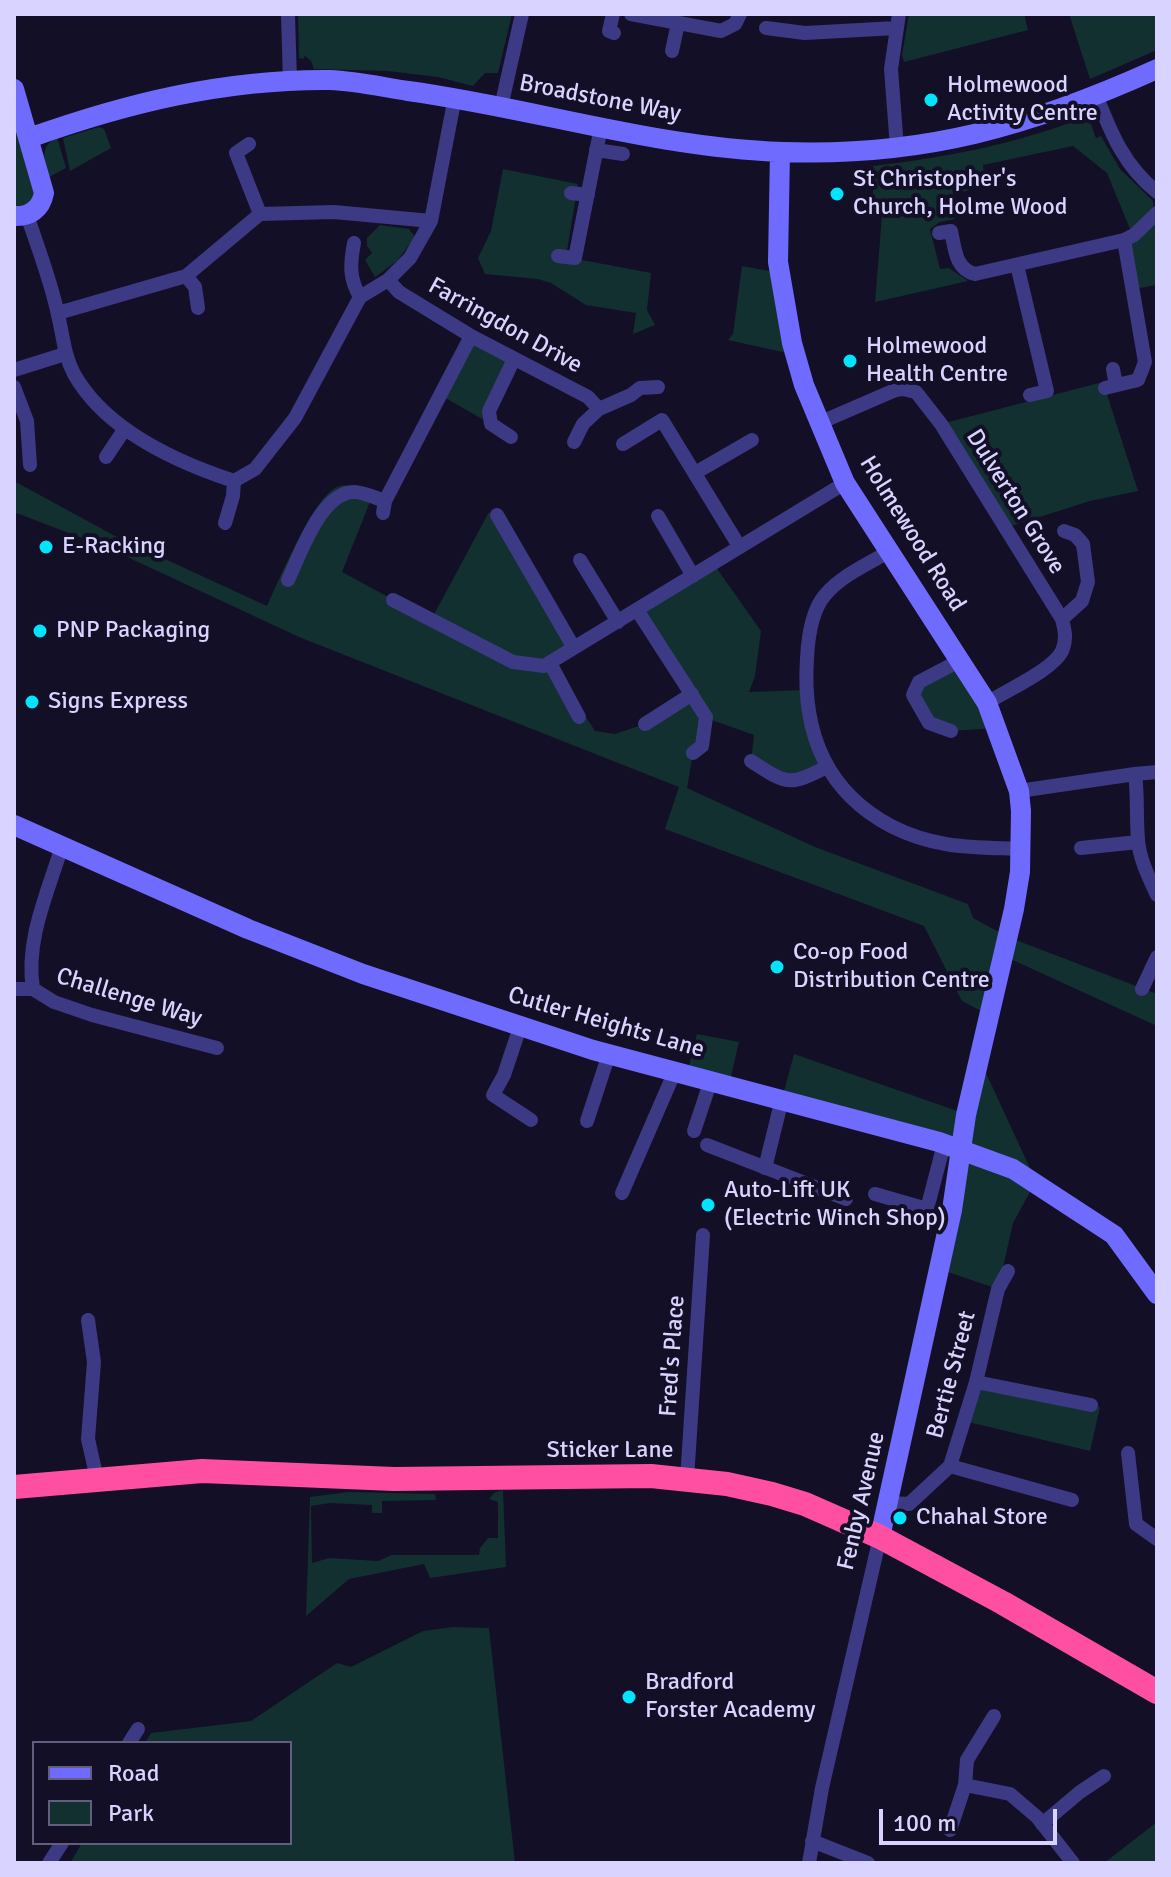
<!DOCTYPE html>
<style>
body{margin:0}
#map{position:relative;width:1171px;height:1877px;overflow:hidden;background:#130f26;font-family:Signika,sans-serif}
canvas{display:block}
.frame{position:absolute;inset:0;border:16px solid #d9d4ff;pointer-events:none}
.legend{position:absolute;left:32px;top:1741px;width:260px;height:104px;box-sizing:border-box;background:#130f26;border:2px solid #625e7d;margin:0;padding:10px 14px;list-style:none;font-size:24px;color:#d9d4ff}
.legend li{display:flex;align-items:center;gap:16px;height:40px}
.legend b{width:40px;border:2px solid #625e7d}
.scale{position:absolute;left:879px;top:1809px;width:178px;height:36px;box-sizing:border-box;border:4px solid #d9d4ff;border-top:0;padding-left:10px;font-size:24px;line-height:28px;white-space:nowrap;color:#d9d4ff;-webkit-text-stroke:6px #130f26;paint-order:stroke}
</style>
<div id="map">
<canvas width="1171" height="1877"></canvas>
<div class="frame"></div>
<ul class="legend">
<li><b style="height:10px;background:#6f6bff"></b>Road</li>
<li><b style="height:22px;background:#12302f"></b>Park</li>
</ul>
<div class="scale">100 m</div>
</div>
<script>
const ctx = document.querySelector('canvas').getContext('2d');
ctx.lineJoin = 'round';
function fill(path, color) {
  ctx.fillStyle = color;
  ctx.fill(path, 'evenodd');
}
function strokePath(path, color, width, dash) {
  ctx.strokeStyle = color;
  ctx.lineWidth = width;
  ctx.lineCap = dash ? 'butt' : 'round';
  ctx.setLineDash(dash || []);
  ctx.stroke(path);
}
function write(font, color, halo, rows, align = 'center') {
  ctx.font = font + ' Signika,sans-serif';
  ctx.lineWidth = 8;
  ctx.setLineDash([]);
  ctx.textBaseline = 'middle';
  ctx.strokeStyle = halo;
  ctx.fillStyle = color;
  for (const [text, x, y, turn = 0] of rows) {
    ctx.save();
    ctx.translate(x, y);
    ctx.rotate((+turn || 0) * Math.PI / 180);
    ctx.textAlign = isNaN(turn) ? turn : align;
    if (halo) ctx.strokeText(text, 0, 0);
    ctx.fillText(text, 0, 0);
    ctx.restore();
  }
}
fill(new Path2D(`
 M 298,14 L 512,14 L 498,73 L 485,73 L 473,86 L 438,77 L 388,71 L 314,69 L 311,61 L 305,56 L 303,59 L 299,58 Z
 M 909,14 L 1024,14 L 1028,30 L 904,62 L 902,55 Z
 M 1069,14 L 1157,14 L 1157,50 L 1090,79 Z
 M 14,116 L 37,187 L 35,200 L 14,209 Z
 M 1088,116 L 1096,138 L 1101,136 L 1120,169 L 1153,201 L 1154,208 L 1130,229 L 1107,173 L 1073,146 L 983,165 L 986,186 L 950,195 L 955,219 L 940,222 L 930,229 L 940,269 L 949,268 L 968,281 L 875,302 L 883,203 L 873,203 L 873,166 C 948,157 1017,144 1088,116 Z
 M 99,127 L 104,129 L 111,148 L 70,171 L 63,138 Z
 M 57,137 L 66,168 L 49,177 C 44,160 39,147 57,137 Z
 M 503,169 L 578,184 L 566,257 L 651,273 L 647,310 L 655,325 L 633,334 L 636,313 L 586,305 L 551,283 L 538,279 L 485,274 L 478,258 L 491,231 Z
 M 1157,213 L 1157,285 L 1134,289 L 1124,240 Z
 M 380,225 L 409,229 L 415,237 L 397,261 L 375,277 L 365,260 L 372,253 L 367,246 L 367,238 Z
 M 742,266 L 780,273 L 796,355 L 728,340 L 733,334 Z
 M 471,336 L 514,359 L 491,424 L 440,395 Z
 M 1103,382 L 1138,491 L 1090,501 L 1005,528 L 941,424 Z
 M 14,481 L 115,536 L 267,606 C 279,581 313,497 337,487 C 349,483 362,488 374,492 L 342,572 L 431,620 L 489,512 L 574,648 L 551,663 L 595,731 L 615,734 L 645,724 L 691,694 L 637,610 L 713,563 L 761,631 L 755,676 L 749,692 L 805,690 L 827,767 L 801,780 L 751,761 L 754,735 L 706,718 L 693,753 L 687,788 L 815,847 L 968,904 L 973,918 L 1008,937 L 1157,994 L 1157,1026 L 1004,956 L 989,1015 L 962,1001 L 924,926 L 665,829 L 679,787 L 299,637 L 108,548 L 14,512 Z
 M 961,660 L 996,728 L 951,731 L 929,723 L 913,695 Z
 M 697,1034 L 739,1042 L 729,1085 L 687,1074 Z
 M 794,1054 L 966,1114 L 979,1058 L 1036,1181 L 1013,1223 L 998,1289 L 939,1269 L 961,1150 L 782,1099 Z
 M 976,1382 L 1100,1407 L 1090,1451 L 964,1421 Z
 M 503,1490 L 506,1567 L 430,1578 L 424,1564 L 349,1579 L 306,1616 L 310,1497 L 348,1492 L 435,1494 L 436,1500 L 382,1501 L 382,1513 L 372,1513 L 372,1505 L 330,1503 L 311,1506 L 312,1563 L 329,1558 L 378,1561 L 392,1555 L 479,1555 L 480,1548 L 488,1538 L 498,1538 L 498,1502 L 489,1499 L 494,1493 Z
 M 453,1627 L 489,1628 L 515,1863 L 70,1863 L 82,1843 L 290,1843 L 290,1743 L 145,1743 L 151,1733 L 251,1721 L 337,1663 L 351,1667 L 423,1631 Z
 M 1157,1822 L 1157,1863 L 1104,1863 Z`), '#12302f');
strokePath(new Path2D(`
 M 288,14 L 290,82
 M 613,14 L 609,31 L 614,33
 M 631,14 L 721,31 L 735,24 L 740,14
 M 766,28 L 805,33 L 896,28
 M 672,51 L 678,23
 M 1096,95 C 1111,133 1124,166 1157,192
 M 501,107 L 522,14
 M 249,144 L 236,153 L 260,214
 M 897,148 L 891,69 L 899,14
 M 596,150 L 623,154
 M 571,193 L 588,195
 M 27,215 C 38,248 51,281 58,315 C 63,335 64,355 74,374 C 105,429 176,462 234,481 L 255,469 L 295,418 L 360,297 L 388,280 L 410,258 L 431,221 L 455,97
 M 939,233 L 951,231 C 955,248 955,269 975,274 L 1124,240 L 1134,235 L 1157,213
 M 354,243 C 350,264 349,278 360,297
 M 558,256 L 575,258 L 601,127
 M 1017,265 L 1047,391 L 1030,395
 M 186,276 L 195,287 L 198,308
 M 388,280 L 399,292 L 471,336 L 588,397 L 599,409
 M 58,313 L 186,276 L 260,214 L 334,212 L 431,221
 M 1113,369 L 1116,385
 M 14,370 L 65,354
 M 14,387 L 27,421 L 30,465
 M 1105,388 L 1138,380 L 1145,362 L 1124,240
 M 819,423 L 893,391 L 902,389 L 916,392 L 941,424 L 1062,619 C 1065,631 1067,639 1062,651 C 1053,670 1005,691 987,703
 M 511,437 L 491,424 L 489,411 L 514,359
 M 574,442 L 583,424 L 599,409 L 631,395 L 640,388 L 658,387
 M 623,444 L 662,420 L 739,546
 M 106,457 L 124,430
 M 695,473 L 752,440
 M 383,513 L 385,501 L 471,336
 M 497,515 L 574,648
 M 658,516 L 693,576
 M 225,523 L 233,496 L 234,481
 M 890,551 C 868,564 842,575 825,595 C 812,610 808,639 807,658 C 802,731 825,791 891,826 C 936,849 973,847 1021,849
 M 580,560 L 618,622
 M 288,580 C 300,555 321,492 354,492 C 363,492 376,498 385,501
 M 393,600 L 513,662 L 544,666 L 845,483
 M 637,610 L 706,717 L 702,746 L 693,753
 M 1062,619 L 1082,601 L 1088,582 L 1083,544 L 1075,535 L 1064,531
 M 550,663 L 579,717
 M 645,724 L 692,694
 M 951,731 L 929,723 L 913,695 L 919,682 L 961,660
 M 751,761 C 787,784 787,787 827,767
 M 1135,774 L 1157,772
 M 1019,791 L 1135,774 C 1138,796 1136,817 1138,839 C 1139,858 1149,878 1157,895
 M 62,846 C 48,892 25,940 33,989 L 54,1002 L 92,1015 L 217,1048
 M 1081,848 L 1138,842
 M 14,989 L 33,989
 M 1142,989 L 1157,957
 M 520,1027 L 504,1075 L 493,1095 L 531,1120
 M 587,1121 L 609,1054
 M 694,1131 L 711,1080
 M 707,1145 L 846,1199
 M 765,1168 L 782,1099
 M 622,1193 L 675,1071
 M 875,1194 L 927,1209 L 944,1144
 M 88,1320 L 94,1362 L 88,1439 L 97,1479
 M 976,1382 L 1091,1405
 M 1128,1453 L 1136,1524 L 1157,1539
 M 950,1466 L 1072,1500
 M 687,1479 L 703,1235
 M 889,1503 L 909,1504 L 950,1466 L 976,1382 L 998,1289 L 1008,1271
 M 129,1743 L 138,1729
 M 965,1785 L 967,1760 L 994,1716
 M 1042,1824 L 1080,1792 L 1104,1776
 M 950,1830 L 965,1785 L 1010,1794 L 1037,1817 L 1073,1863
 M 812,1841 L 868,1863
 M 49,1863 L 62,1843
 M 809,1863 L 822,1788 L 880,1537`), '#3d3a85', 14);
strokePath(new Path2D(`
 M 14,89 L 44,193 C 41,209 30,217 14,216
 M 29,138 C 127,103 225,79 330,80 C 356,81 382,87 408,91 C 533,108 656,148 783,152 C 923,157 1031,126 1157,69
 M 780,152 L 778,262 L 792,343 L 804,385 L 845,483 L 987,703 L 1019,791 L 1021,811 L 1020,872 L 1014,909 L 966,1115 L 952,1210 L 880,1537
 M 14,825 L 248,929 L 363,974 L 593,1050 L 939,1142 L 1013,1169 L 1114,1235 L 1157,1294`), '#6f6bff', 20);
strokePath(new Path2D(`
 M 14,1487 L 202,1471 L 394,1479 L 651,1476 L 727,1484 L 772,1494 L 805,1504 L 880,1537 L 1003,1603 L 1157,1692`), '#ff4fa3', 24);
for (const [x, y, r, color] of [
 [931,100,8,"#00e5ff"],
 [837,194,8,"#00e5ff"],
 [850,361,8,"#00e5ff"],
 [46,547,8,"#00e5ff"],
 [40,631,8,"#00e5ff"],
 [32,702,8,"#00e5ff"],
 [777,967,8,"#00e5ff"],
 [708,1205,8,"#00e5ff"],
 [900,1518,8,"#00e5ff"],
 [629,1697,8,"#00e5ff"]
]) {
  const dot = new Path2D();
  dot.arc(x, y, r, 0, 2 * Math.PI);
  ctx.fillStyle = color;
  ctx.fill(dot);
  strokePath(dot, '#130f26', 3);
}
write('24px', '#d9d4ff', '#130f26', [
 ["Holmewood",947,86],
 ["Activity Centre",947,114],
 ["St Christopher's",853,180],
 ["Church, Holme Wood",853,208],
 ["Holmewood",866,347],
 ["Health Centre",866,375],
 ["E-Racking",62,547],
 ["PNP Packaging",56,631],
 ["Signs Express",48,702],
 ["Co-op Food",793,953],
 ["Distribution Centre",793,981],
 ["Auto-Lift UK",724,1191],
 ["(Electric Winch Shop)",724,1219],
 ["Chahal Store",916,1518],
 ["Bradford",645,1683],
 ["Forster Academy",645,1711]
], 'left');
write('24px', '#d9d4ff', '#130f26', [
 ["Broadstone Way",600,99,11],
 ["Farringdon Drive",505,326,29],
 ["Dulverton Grove",1015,502,58],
 ["Holmewood Road",912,534,58],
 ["Challenge Way",129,998,17],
 ["Cutler Heights Lane",606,1023,16],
 ["Fred's Place",673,1356,-86],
 ["Bertie Street",952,1375,-75],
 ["Sticker Lane",610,1451],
 ["Fenby Avenue",862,1501,-77]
]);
</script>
